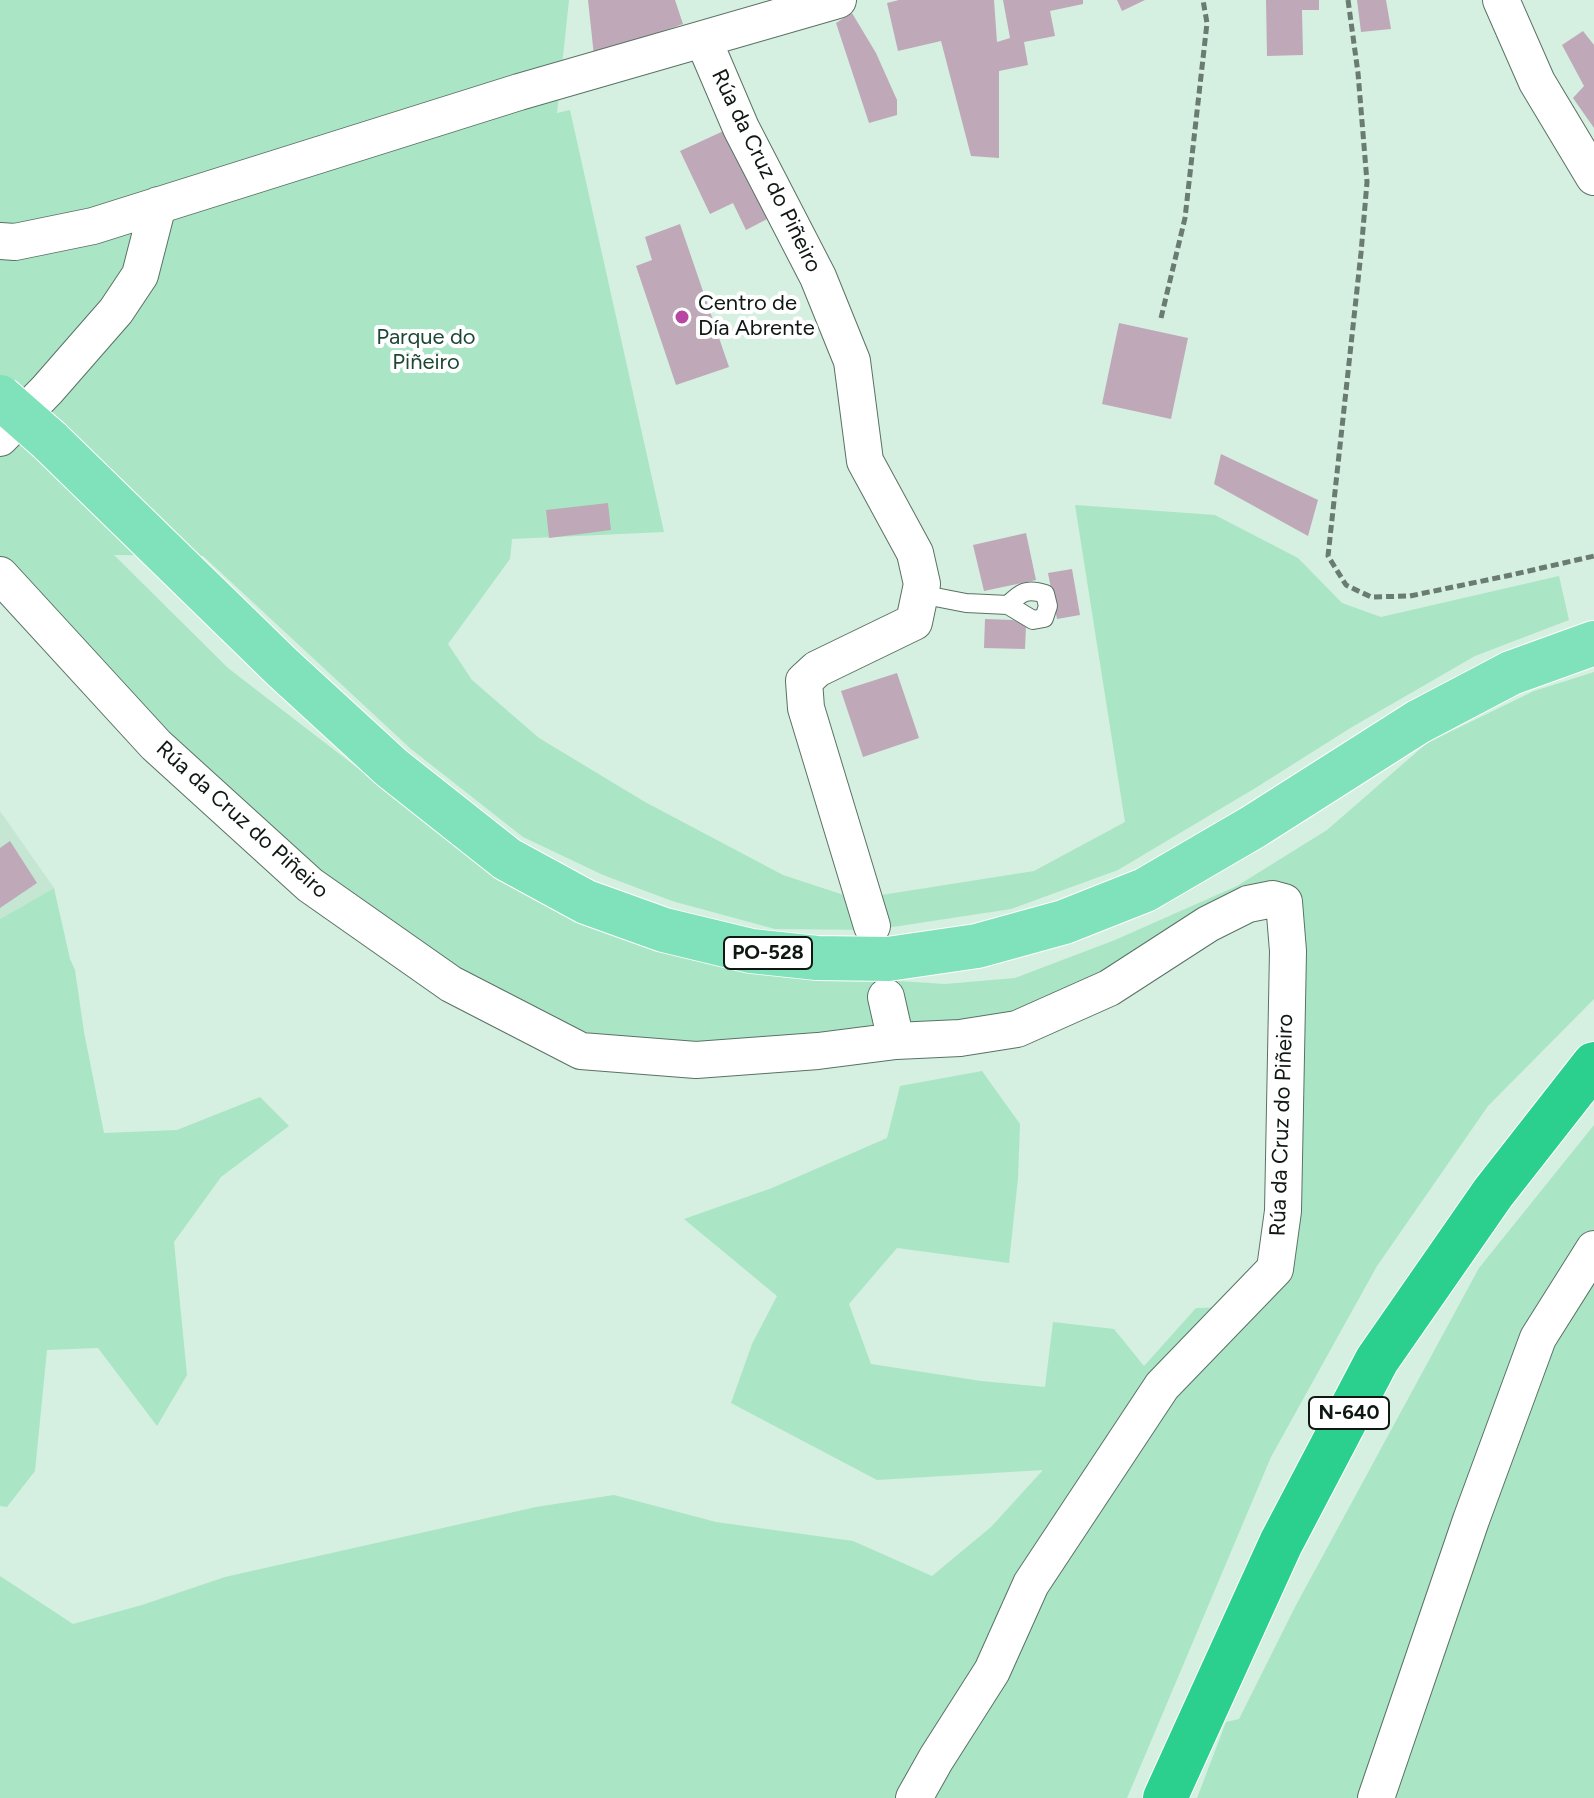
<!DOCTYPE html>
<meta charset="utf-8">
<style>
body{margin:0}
canvas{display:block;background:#d5efe0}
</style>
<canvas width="1594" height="1798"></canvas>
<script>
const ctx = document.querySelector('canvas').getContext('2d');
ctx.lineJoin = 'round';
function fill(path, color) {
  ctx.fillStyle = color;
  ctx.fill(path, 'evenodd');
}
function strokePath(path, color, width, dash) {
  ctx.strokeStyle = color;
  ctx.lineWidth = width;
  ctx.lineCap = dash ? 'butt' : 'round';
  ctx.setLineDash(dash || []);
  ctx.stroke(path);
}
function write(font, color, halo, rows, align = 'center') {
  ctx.font = font + ' Figtree,sans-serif';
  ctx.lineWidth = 8;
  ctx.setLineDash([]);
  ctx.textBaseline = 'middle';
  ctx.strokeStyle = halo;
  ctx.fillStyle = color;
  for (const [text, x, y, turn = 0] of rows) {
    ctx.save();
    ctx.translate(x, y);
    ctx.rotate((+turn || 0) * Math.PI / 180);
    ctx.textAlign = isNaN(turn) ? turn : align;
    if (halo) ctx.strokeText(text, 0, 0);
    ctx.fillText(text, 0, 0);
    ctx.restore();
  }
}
fill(new Path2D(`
 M 0,811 L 54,888 L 0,919 Z`), '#c4e6d3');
fill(new Path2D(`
 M 0,0 L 569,0 L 557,113 L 570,110 L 664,532 L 512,539 L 510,559 L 448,644 L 472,680 L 539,738 L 645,802 L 783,875 L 856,899 L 1034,871 L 1125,822 L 1075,505 L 1215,515 L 1298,558 L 1342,603 L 1381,617 L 1559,576 L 1569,620 L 1475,656 L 1352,727 L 1257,787 L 1118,870 L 1011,909 L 873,930 L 775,929 L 672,901 L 603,875 L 523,837 L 411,749 L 203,556 L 114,555 L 228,668 L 447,837 L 599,925 L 706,963 L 837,977 L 945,984 L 1015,978 L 1115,940 L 1237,886 L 1327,830 L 1427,743 L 1534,691 L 1594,672 L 1594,999 L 1488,1106 L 1377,1266 L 1271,1457 L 1127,1798 L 0,1798 L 0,1576 L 73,1624 L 142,1605 L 225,1577 L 536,1507 L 614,1495 L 716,1522 L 853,1541 L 932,1576 L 991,1527 L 1043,1470 L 877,1480 L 731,1403 L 752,1344 L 777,1296 L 684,1219 L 772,1188 L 887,1138 L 900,1086 L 982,1071 L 1020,1124 L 1018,1178 L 1009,1263 L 897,1248 L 849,1304 L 871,1364 L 981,1381 L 1045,1387 L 1053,1322 L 1114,1329 L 1144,1366 L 1196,1308 L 1237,1307 L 1275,1269 L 1285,903 L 1017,1029 L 696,1060 L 521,1033 L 156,745 L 0,570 Z
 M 54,888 L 70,959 L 75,970 L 84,1032 L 104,1133 L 177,1130 L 260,1097 L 289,1126 L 221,1177 L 174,1242 L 187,1375 L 157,1426 L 98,1348 L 47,1350 L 35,1471 L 7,1507 L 0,1506 L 0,919 Z
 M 1594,1125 L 1594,1798 L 1197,1798 L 1226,1722 L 1239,1719 L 1295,1607 L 1479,1268 Z`), '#aae6c5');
fill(new Path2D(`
 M 588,0 L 675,0 L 683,24 L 594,56 Z
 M 899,0 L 994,0 L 997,42 L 1010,38 L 1003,0 L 1083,0 L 1083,4 L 1050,11 L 1055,36 L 1024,42 L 1028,65 L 999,71 L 999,158 L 971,156 L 941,41 L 898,51 L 887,3 Z
 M 1117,0 L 1145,0 L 1122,11 Z
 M 1266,0 L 1319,0 L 1319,10 L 1302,10 L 1303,55 L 1267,56 Z
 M 1357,0 L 1386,0 L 1391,29 L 1361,32 Z
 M 852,13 L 876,53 L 897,100 L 897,115 L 869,123 L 836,23 Z
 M 1583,31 L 1594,45 L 1594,128 L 1573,98 L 1584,86 L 1562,45 Z
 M 730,128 L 771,217 L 746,230 L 733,203 L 710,214 L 680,151 Z
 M 680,224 L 729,367 L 676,385 L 636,266 L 652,260 L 645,237 Z
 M 1119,323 L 1188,338 L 1171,419 L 1102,404 Z
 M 1221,454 L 1318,500 L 1308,536 L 1214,484 Z
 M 608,503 L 611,530 L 549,538 L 546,510 Z
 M 1026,533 L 1036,580 L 984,591 L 973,545 Z
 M 1072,569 L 1080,615 L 1057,619 L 1048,573 Z
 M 985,619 L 1013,620 L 1026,626 L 1025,649 L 984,648 Z
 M 897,673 L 919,738 L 863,757 L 841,691 Z
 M 10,841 L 37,883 L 0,908 L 0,848 Z`), '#bfa9b9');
const lane = new Path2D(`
 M 922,584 L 930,596 L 966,603 L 1008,605 L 1033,620 L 1044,618 L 1048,606 L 1045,594 C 1027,588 1021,592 1008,605`);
const street = new Path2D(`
 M 1501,0 L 1537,82 L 1594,177
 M 703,39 L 741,128 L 818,277 L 852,361 L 865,461 L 915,553 L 922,584 L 914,622 L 817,669 L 804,681 L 806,708 L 872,926
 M 0,241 L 15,242 L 93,226 L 519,92 L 838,0
 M 0,438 L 47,390 L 116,311 L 140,275 L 158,205
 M 0,575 L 156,745 L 310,885 L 451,984 L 581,1051 L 696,1060 L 818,1051 L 896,1041 L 960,1038 L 1017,1029 L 1109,988 L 1208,924 L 1248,904 L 1273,899 L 1284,902 L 1288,951 L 1283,1211 L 1275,1269 L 1162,1386 L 1031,1584 L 992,1671 L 936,1759 L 914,1798
 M 886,997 L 896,1041
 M 1376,1798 L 1471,1520 L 1538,1338 L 1594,1249`);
const primary = new Path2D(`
 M 49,440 L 283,668 L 392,768 L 507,859 L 586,902 L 664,930 L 751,951 L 817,958 L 888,959 L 977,946 L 1064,922 L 1145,890 L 1253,827 L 1418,722 L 1511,673 L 1594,643`);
const highway = new Path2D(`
 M 1165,1798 L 1281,1543 L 1377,1360 L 1493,1193 L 1594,1064`);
strokePath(lane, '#5a7265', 20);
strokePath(street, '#5a7265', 38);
strokePath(primary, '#fff', 46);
strokePath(highway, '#fff', 46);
strokePath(new Path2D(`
 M 1348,0 L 1358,73 L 1367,182 L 1361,253 L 1328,556 L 1346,585 L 1371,597 L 1410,596 L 1511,575 L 1594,556
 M 1161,318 L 1185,218 L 1207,23 L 1203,0`), '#6a7b71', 5, [8, 4]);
strokePath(lane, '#fff', 18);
strokePath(street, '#fff', 36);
strokePath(primary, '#80e2bb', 44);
strokePath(highway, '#2bcf8e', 44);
const primaryBridge = new Path2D(`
 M 0,397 L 49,440`);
strokePath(primaryBridge, '#fff', 46, []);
strokePath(primaryBridge, '#80e2bb', 44);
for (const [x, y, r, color] of [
 [682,317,8,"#b847a3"]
]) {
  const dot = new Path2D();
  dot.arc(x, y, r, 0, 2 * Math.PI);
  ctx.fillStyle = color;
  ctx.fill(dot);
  strokePath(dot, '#fff', 3);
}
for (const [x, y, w] of [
 [768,953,88],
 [1349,1413,80]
]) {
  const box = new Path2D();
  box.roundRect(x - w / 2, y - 16, w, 32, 6);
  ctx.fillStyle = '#fff';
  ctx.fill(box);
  strokePath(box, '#0f1813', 2);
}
write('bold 20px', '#0f1813', null, [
 ["PO-528",768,953],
 ["N-640",1349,1413]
]);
write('22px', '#0f1813', '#fff', [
 ["Rúa da Cruz do Piñeiro",766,171,64],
 ["Rúa da Cruz do Piñeiro",242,820,42],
 ["Rúa da Cruz do Piñeiro",1282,1125,-88]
]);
write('22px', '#0f1813', '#fff', [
 ["Centro de",698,304],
 ["Día Abrente",698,329]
], 'left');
write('22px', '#1e4834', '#fff', [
 ["Parque do",426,338],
 ["Piñeiro",426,363]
]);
</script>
